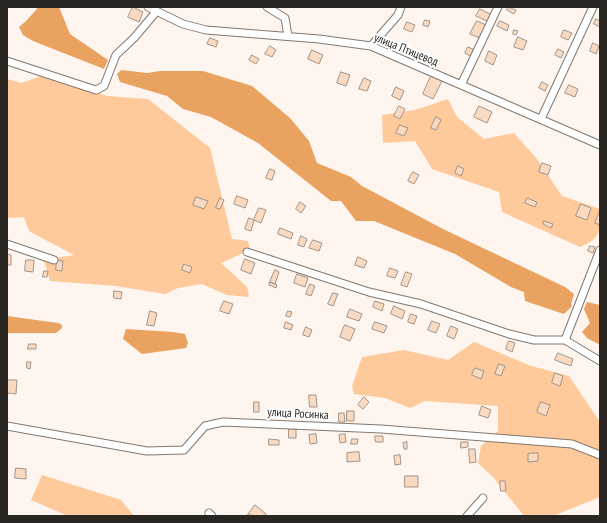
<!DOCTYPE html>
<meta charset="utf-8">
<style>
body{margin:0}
#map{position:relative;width:607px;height:523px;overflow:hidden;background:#fdf5ee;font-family:"PT Sans Narrow",sans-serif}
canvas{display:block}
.frame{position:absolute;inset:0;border:8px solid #2a2622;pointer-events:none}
</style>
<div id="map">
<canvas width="607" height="523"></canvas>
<div class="frame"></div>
</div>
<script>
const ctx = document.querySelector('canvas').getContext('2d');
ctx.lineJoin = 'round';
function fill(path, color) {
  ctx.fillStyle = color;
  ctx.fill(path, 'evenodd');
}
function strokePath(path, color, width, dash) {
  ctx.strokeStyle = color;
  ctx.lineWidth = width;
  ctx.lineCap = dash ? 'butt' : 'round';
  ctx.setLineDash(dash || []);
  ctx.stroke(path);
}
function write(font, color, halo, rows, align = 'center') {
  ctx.font = font + ' "PT Sans Narrow",sans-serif';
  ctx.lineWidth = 4;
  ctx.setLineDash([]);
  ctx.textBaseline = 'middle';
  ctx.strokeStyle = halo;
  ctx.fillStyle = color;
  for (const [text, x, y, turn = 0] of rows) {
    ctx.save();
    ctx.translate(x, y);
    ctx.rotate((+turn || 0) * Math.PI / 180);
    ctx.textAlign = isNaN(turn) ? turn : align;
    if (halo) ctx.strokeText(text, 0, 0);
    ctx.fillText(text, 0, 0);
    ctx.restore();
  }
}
fill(new Path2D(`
 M 47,74 L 107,96 L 148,99 L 210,148 L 232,239 L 248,241 L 250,250 L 221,263 L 247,287 L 249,297 L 227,295 L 202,284 L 178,288 L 165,294 L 116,286 L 50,281 L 44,260 L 74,255 L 29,231 L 24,217 L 7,218 L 7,79 L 21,83 Z
 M 448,99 L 457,117 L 484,139 L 514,133 L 537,159 L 562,196 L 600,209 C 600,231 602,238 580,247 L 502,212 L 499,192 L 432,169 L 415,141 L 383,143 L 382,115 L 415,110 Z
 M 474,342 L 531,366 L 569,376 L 600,422 L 600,497 L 553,516 L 524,516 L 493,477 L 478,463 L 481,446 L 498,431 L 498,406 L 425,401 L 410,408 L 385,398 L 354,394 L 352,386 L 362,357 L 404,350 L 448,360 Z
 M 42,475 L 121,500 L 134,516 L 68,516 L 31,500 Z`), '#fec99b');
fill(new Path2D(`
 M 36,7 L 59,7 L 70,34 L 108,60 L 104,69 L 33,41 L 23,35 L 19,27 L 26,21 L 37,9 Z
 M 121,70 L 147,73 L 160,71 L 203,71 L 252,86 L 290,118 L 309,141 L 317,163 L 351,177 L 362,186 L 443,229 L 565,287 L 574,294 L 571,304 L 572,306 L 564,314 L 525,301 L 524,292 L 511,287 L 455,254 L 374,221 L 356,221 L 341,201 L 331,201 L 258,143 L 211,117 L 183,109 L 167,96 L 120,82 L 117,74 Z
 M 587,302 L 600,305 L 600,345 L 587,338 L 582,332 L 590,323 L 584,309 Z
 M 7,316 L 58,323 L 62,325 L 62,328 L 56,333 L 7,333 Z
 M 126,329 L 173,332 L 185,334 L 188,343 L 186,348 L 142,354 L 123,339 Z`), '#e9a25f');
const building = new Path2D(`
 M 133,7 L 143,12 L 139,22 L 128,17 Z
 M 508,7 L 516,10 L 514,14 L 507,10 Z
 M 480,9 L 492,15 L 489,22 L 476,16 Z
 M 596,19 L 600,21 L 600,27 L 594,24 Z
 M 425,20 L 430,21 L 428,27 L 423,25 Z
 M 477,21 L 486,25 L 480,38 L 470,34 Z
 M 500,21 L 509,25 L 507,31 L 497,26 Z
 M 407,22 L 415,25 L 412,32 L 404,29 Z
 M 514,30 L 518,31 L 516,35 L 513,34 Z
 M 564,30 L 572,33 L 568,40 L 561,37 Z
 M 518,37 L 527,41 L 523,50 L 514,47 Z
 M 210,38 L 218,41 L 216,47 L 207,44 Z
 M 593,43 L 599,46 L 596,54 L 590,51 Z
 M 270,46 L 276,50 L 272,57 L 265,54 Z
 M 468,47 L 475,50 L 472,57 L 465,53 Z
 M 558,49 L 564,52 L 561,58 L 555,55 Z
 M 312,50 L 323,55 L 319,64 L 308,59 Z
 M 489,51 L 497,55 L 493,65 L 485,61 Z
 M 252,55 L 259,59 L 256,64 L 249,60 Z
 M 341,72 L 350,75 L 346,86 L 337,83 Z
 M 431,76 L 442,81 L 433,99 L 423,94 Z
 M 364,78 L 371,81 L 367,91 L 359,89 Z
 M 542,82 L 548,85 L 545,91 L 539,88 Z
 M 569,85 L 578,89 L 575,97 L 565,93 Z
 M 396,87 L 404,91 L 400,100 L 392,96 Z
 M 399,106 L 405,109 L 400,119 L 394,116 Z
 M 479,106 L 492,112 L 487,123 L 474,117 Z
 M 436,117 L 441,120 L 436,130 L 431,128 Z
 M 400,125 L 408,128 L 404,136 L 396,133 Z
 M 542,163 L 551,166 L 548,175 L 539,172 Z
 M 458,166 L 464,169 L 461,176 L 455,173 Z
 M 270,169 L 275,171 L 272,180 L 266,178 Z
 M 413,172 L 419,175 L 414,184 L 408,181 Z
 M 237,196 L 248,200 L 245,208 L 234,204 Z
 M 196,197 L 208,201 L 204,209 L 193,205 Z
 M 220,198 L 224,200 L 220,209 L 216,208 Z
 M 527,198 L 537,202 L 535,207 L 525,203 Z
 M 300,202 L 306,206 L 301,213 L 296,209 Z
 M 581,204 L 591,208 L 587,220 L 576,216 Z
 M 259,208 L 266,210 L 261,223 L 254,220 Z
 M 599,213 L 600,214 L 600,225 L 595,223 Z
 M 249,218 L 254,220 L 251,231 L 245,229 Z
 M 544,221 L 553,224 L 551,228 L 543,224 Z
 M 280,228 L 293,233 L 291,239 L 278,234 Z
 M 301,236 L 307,239 L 304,247 L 298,245 Z
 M 313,240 L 322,243 L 319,251 L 309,248 Z
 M 590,246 L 595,247 L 593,253 L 588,251 Z
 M 7,254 L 11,255 L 11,265 L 7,265 Z
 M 358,257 L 367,261 L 364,268 L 355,265 Z
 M 245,259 L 255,263 L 251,274 L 241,270 Z
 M 26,260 L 34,260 L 33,272 L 25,271 Z
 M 57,260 L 63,261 L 62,271 L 56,270 Z
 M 184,264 L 192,267 L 190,273 L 182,270 Z
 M 390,268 L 398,271 L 395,278 L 387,276 Z
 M 275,270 L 279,272 L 275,284 L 270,282 Z
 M 44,271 L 48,271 L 47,277 L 43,277 Z
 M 406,272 L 412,274 L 407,287 L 401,285 Z
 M 297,274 L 308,278 L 305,287 L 294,283 Z
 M 270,282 L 277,285 L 276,288 L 269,285 Z
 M 310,284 L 315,286 L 311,296 L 306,294 Z
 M 114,291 L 122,292 L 121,299 L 114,298 Z
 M 333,293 L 338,294 L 333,306 L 328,304 Z
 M 224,301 L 233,304 L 229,314 L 220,311 Z
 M 375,301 L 384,304 L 382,311 L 373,307 Z
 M 394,306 L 405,311 L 402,319 L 391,314 Z
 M 350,309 L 362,314 L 359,321 L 347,317 Z
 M 150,311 L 157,313 L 154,326 L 147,325 Z
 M 288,311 L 292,312 L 290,317 L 286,316 Z
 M 411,314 L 417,316 L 414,324 L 408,322 Z
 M 432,321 L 440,324 L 436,333 L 428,330 Z
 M 286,322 L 293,325 L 291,330 L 284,328 Z
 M 375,322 L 387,326 L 384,333 L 372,329 Z
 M 345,325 L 355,329 L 350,341 L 340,337 Z
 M 451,326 L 458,329 L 454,339 L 447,336 Z
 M 306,327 L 312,330 L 309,337 L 303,335 Z
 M 509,341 L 515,343 L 512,352 L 506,349 Z
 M 29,344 L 36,344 L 36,349 L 28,349 Z
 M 558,353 L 573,359 L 571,366 L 555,360 Z
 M 27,362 L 31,362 L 30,369 L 27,368 Z
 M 499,364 L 505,366 L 501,376 L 495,374 Z
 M 475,368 L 484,371 L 481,379 L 472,375 Z
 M 555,373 L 563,376 L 560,386 L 552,383 Z
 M 7,380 L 17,380 L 16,394 L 7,393 Z
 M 309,395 L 316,395 L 317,407 L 310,407 Z
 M 364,397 L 369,402 L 363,409 L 358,405 Z
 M 254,402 L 259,402 L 259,412 L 254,412 Z
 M 541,402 L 550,405 L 546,416 L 537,412 Z
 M 482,406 L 491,410 L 488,418 L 479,415 Z
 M 347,411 L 354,411 L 354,421 L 347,421 Z
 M 339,413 L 344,413 L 345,422 L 339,422 Z
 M 289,429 L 296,429 L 296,438 L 289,438 Z
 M 316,434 L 317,443 L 310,444 L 309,435 Z
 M 345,434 L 346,442 L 340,443 L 339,435 Z
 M 375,436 L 383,436 L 383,442 L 376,442 Z
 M 269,439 L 279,440 L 279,445 L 269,445 Z
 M 352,439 L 358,439 L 357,444 L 351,444 Z
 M 407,442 L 407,449 L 404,449 L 403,443 Z
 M 461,442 L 468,442 L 468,447 L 461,448 Z
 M 469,449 L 475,449 L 476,462 L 470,463 Z
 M 359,452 L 360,461 L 347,462 L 347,453 Z
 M 538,453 L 538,461 L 528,462 L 528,454 Z
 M 400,455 L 401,464 L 395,465 L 394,456 Z
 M 16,468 L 26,469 L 26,479 L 15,478 Z
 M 405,476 L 418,476 L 418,487 L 405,487 Z
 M 500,481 L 505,481 L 506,491 L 501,491 Z
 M 255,505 L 266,514 L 265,516 L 248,515 Z`);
fill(building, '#f9dac1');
strokePath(building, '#a1958b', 1);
const minor = new Path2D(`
 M 148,7 L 183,24 L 206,30 L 319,39 L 371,46 L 600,145
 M 267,7 L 285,18 L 288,36
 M 371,46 L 398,15 L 401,7
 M 7,61 L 96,90 L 104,86 L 116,55 L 134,38 L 156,12
 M 461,85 L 498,7
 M 541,119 L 593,7
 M 7,244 L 54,260
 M 247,252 L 369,292 L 421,304 L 509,334 L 534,340 L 565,340 L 600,361
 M 565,340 L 600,250
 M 7,426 L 147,451 L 184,450 L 205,426 L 223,422 L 381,429 L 572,444 L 600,455
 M 209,513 L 212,516
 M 467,516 L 483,498`);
strokePath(minor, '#83776e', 9);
strokePath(minor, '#fff', 7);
write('12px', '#2a2622', '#fff', [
 ["улица Птицевод",406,50,22],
 ["улица Росинка",298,414,3]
]);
</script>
